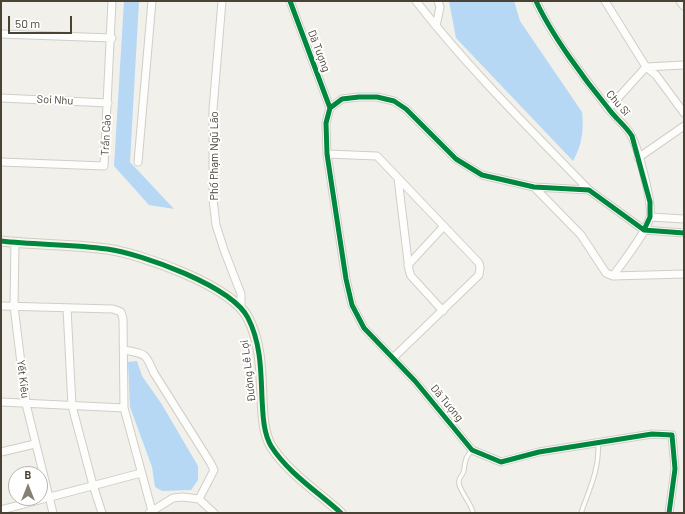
<!DOCTYPE html>
<meta charset="utf-8">
<style>
body{margin:0}
#map{position:relative;width:685px;height:514px;overflow:hidden;background:#f2f0ea;font-family:Barlow,sans-serif}
canvas{display:block}
.frame{position:absolute;inset:0;border:2px solid #4a4335;pointer-events:none}
.north{position:absolute;left:8px;top:466px;width:40px;height:40px;box-sizing:border-box;background:#fff;border:1px solid #b7b4ae;border-radius:50%;rotate:0deg;font-size:11px;font-weight:700;line-height:16px;text-align:center;color:#4a4335}
.north::after{content:'';display:block;margin:auto;width:14px;height:18px;background:#858074;clip-path:polygon(50% 0,100% 100%,50% 72%,0 100%)}
.scale{position:absolute;left:8px;top:16px;width:64px;height:18px;box-sizing:border-box;border:2px solid #4a4335;border-top:0;padding-left:5px;font-size:12px;line-height:14px;white-space:nowrap;color:#4a4335;-webkit-text-stroke:3px #fff;paint-order:stroke}
</style>
<div id="map">
<canvas width="685" height="514"></canvas>
<div class="frame"></div>
<div class="north">B</div>
<div class="scale">50 m</div>
</div>
<script>
const ctx = document.querySelector('canvas').getContext('2d');
ctx.lineJoin = 'round';
function fill(path, color) {
  ctx.fillStyle = color;
  ctx.fill(path, 'evenodd');
}
function strokePath(path, color, width, dash) {
  ctx.strokeStyle = color;
  ctx.lineWidth = width;
  ctx.lineCap = dash ? 'butt' : 'round';
  ctx.setLineDash(dash || []);
  ctx.stroke(path);
}
function write(font, color, halo, rows, align = 'center') {
  ctx.font = font + ' Barlow,sans-serif';
  ctx.lineWidth = 4;
  ctx.setLineDash([]);
  ctx.textBaseline = 'middle';
  ctx.strokeStyle = halo;
  ctx.fillStyle = color;
  for (const [text, x, y, turn = 0] of rows) {
    ctx.save();
    ctx.translate(x, y);
    ctx.rotate((+turn || 0) * Math.PI / 180);
    ctx.textAlign = isNaN(turn) ? turn : align;
    if (halo) ctx.strokeText(text, 0, 0);
    ctx.fillText(text, 0, 0);
    ctx.restore();
  }
}
fill(new Path2D(`
 M 124,1 L 139,1 L 130,162 L 174,209 L 149,205 L 114,166 Z
 M 449,1 L 514,1 L 520,21 L 582,112 C 584,130 582,145 573,161 L 456,38 Z
 M 137,361 L 142,376 L 161,403 L 198,466 L 198,480 L 191,490 L 162,491 L 155,487 L 152,467 L 130,407 L 128,362 Z`), '#b6d8f4');
const lane = new Path2D(`
 M 472,450 C 466,457 465,460 464,470 C 464,474 459,477 459,481 C 457,488 472,504 473,513
 M 581,513 C 589,490 600,468 598,443`);
const street = new Path2D(`
 M 222,1 L 213,109 L 213,199 L 216,225 L 224,250 L 241,294 L 241,307
 M 290,1 L 330,108 L 326,123 L 327,154 L 346,279 L 352,305 L 364,328 L 415,381 L 472,450 L 501,462 L 539,452 L 652,434 L 672,435 L 675,469 L 669,513
 M 416,1 C 468,68 529,128 589,190
 M 536,1 C 552,37 583,76 607,107 C 614,117 625,124 631,135 C 638,148 653,203 650,217 C 647,232 622,263 613,276
 M 605,1 L 646,67 L 656,75 L 684,113
 M 436,26 L 440,7 L 438,1
 M 1,34 L 112,38
 M 1,98 L 108,103
 M 330,108 L 342,99 L 359,97 L 377,97 L 394,101 L 406,109 L 456,159 L 482,175 L 534,187 L 589,190 L 644,230 L 684,233
 M 608,109 L 646,67 L 684,65
 M 327,154 L 377,156 L 479,263 L 480,267 L 479,275 L 393,358
 M 638,158 L 684,126
 M 1,162 L 104,166 L 112,1
 M 138,162 L 152,1
 M 398,178 L 409,270 L 411,276 L 443,311
 M 534,187 L 581,235 L 606,273 L 613,276 L 684,274
 M 650,217 L 684,219
 M 15,243 L 14,306 L 26,404 L 53,513
 M 408,265 L 444,226
 M 1,306 L 113,309 L 121,312 L 123,319 L 124,408 L 152,511
 M 67,308 L 72,406 L 93,485 L 102,513
 M 124,350 C 145,354 145,352 154,373 L 210,462 L 214,470 L 199,499
 M 1,402 L 124,408
 M 1,452 L 35,444
 M 1,510 L 141,473
 M 149,513 L 173,498 L 183,497 L 199,499 L 214,513`);
const secondary = new Path2D(`
 M 681,1 L 684,5
 M 1,241 C 36,245 72,244 107,249 C 142,254 232,286 248,318 C 261,343 261,372 262,399 C 263,414 263,432 271,446 C 288,473 318,492 341,513`);
strokePath(lane, '#d0cec8', 5.5);
strokePath(street, '#d0cec8', 9);
strokePath(secondary, '#d2cec0', 11);
strokePath(lane, '#fdfdfc', 3.5);
strokePath(street, '#fdfdfc', 7);
strokePath(secondary, '#f7f5ef', 9);
strokePath(new Path2D(`
 M 290,1 L 330,108 L 326,123 L 327,154 L 346,279 L 352,305 L 364,328 L 415,381 L 472,450 L 501,462 L 539,452 L 652,434 L 672,435 L 675,469 L 669,513
 M 536,1 C 551,34 584,79 608,108 C 615,118 625,125 632,136 L 650,202 L 650,217 L 644,230
 M 330,108 L 342,99 L 359,97 L 377,97 L 394,101 L 406,109 L 456,159 L 482,175 L 534,187 L 589,190 L 644,230 L 684,233
 M 1,241 C 36,245 72,244 107,249 C 142,254 232,286 248,318 C 261,343 261,372 262,399 C 263,414 263,432 271,446 C 288,473 318,492 341,513`), '#00873e', 5);
write('11px', '#4a4335', '#fff', [
 ["Dã Tượng",319,51,69],
 ["Soi Nhu",55,100,3],
 ["Chu Sĩ",618,103,49],
 ["Trần Cảo",106,135,-87],
 ["Phố Phạm Ngũ Lão",214,156,-90],
 ["Đường Lê Lợi",248,371,-97],
 ["Yết Kiêu",23,379,83],
 ["Dã Tượng",447,403,50]
]);
</script>
